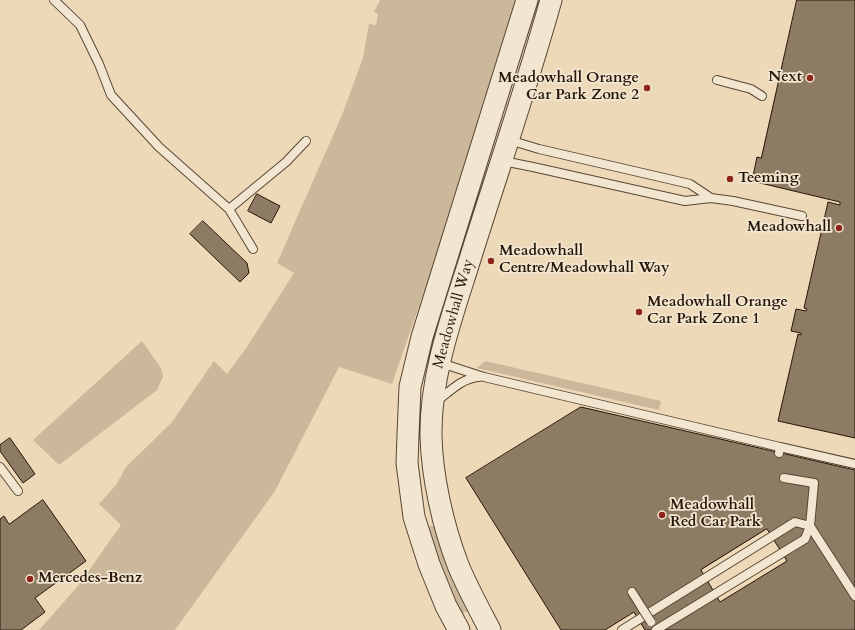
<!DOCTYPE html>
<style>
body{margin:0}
canvas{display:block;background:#edd9b7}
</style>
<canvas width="855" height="630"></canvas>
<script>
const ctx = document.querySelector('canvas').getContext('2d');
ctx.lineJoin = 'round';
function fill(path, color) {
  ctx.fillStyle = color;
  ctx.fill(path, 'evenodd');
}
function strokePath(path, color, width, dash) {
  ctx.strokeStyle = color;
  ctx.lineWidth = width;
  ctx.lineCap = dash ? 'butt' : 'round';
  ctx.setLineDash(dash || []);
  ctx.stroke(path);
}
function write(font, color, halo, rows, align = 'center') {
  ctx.font = font + ' Cardo,serif';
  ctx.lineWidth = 3.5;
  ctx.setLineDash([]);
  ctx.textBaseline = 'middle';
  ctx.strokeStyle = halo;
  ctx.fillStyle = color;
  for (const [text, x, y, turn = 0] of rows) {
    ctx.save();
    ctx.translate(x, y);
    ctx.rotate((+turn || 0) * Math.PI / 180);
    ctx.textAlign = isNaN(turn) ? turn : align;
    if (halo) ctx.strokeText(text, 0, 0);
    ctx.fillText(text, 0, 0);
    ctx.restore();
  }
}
fill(new Path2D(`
 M 380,0 L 516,0 L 462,182 L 392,384 L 339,367 L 275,491 L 175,630 L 39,630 L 78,586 L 121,525 L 99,504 L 116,485 L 126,467 L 172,422 L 214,361 L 227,374 L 247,347 L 294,273 L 277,263 L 342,115 L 363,58 L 369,24 L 376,25 L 378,14 L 374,12 Z
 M 142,341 L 161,368 L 163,377 L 157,390 L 59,465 L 33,440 Z
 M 485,361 L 661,401 L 659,410 L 477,368 Z
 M 429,526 L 437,526 L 470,611 L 462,613 L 450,590 L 439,562 Z`), '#cbb89a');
const building = new Path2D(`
 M 797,0 L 855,0 L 855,438 L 778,421 L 798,334 L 801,335 L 801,333 L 791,331 L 796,309 L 806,311 L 807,309 L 804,308 L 828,202 L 840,205 L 840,202 L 756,182 L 757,177 L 753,176 L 757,157 L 761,158 Z
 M 257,194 L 280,206 L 271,223 L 248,211 Z
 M 203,221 L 247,263 L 249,273 L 240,282 L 190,234 Z
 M 581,407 L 855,470 L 855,630 L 645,630 L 634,612 L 605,630 L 561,630 L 466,478 ZM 767,529 L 787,561 L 720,602 L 701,570 Z
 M 10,438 L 35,474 L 23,483 L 0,451 L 0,445 Z
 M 43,500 L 86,561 L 35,598 L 45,612 L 21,630 L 0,630 L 0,519 L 4,516 L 9,524 Z`);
fill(building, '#8d7b64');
strokePath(building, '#26160a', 1);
const service = new Path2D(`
 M 54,0 L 80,25 L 99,64 L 111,95 L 159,147 L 229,209 L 253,249
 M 717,80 L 751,89 L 762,96
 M 509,140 L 539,149 L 690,184 L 711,198
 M 503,161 L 533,167 L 685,201 L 711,198 L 733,201 L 802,216
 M 229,209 L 286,162 L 306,141
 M 440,361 L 450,366 L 484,377 L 780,447 L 779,453
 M 436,402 C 449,392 462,378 479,377
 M 780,447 L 855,464
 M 0,467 L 18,491
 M 632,592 L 642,608
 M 622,630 L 795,522 L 810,526 L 855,596
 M 656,630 L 805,539 L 810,526 L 814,483 L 784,478`);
const tertiary = new Path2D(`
 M 459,630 L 446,606 L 429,564 L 414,517 L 411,494 L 407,463 L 408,435 L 410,387 L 422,337 L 527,0
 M 490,630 C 479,609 467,587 458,565 C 443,526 432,477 431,436 C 430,374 453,314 471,256 C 498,170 527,86 551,0`);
strokePath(service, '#584735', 10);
strokePath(tertiary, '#584735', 23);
strokePath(service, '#f3e6d0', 8);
strokePath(tertiary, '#f3e6d0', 21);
const serviceBridge = new Path2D(`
 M 642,608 L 651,622`);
strokePath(serviceBridge, '#584735', 10, []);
strokePath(serviceBridge, '#f3e6d0', 8);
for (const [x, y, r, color] of [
 [810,78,4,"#8f2418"],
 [647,88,4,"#8f2418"],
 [730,179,4,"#8f2418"],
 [839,228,4,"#8f2418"],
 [491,261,4,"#8f2418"],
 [639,312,4,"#8f2418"],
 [662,515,4,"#8f2418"],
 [30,579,4,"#8f2418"]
]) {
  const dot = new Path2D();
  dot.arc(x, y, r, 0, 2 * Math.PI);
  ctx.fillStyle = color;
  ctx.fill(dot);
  strokePath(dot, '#f3e6d0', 1.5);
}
write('bold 15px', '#26160a', '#f3e6d0', [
 ["Next",802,78,"right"],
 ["Meadowhall Orange",639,79,"right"],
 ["Car Park Zone 2",639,96,"right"],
 ["Teeming",738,179],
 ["Meadowhall",831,228,"right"],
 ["Meadowhall",499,252],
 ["Centre/Meadowhall Way",499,269],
 ["Meadowhall Orange",647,303],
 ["Car Park Zone 1",647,320],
 ["Meadowhall",670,506],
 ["Red Car Park",670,523],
 ["Mercedes-Benz",38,579]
], 'left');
write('15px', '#26160a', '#f3e6d0', [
 ["Meadowhall Way",454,314,-74]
]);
</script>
